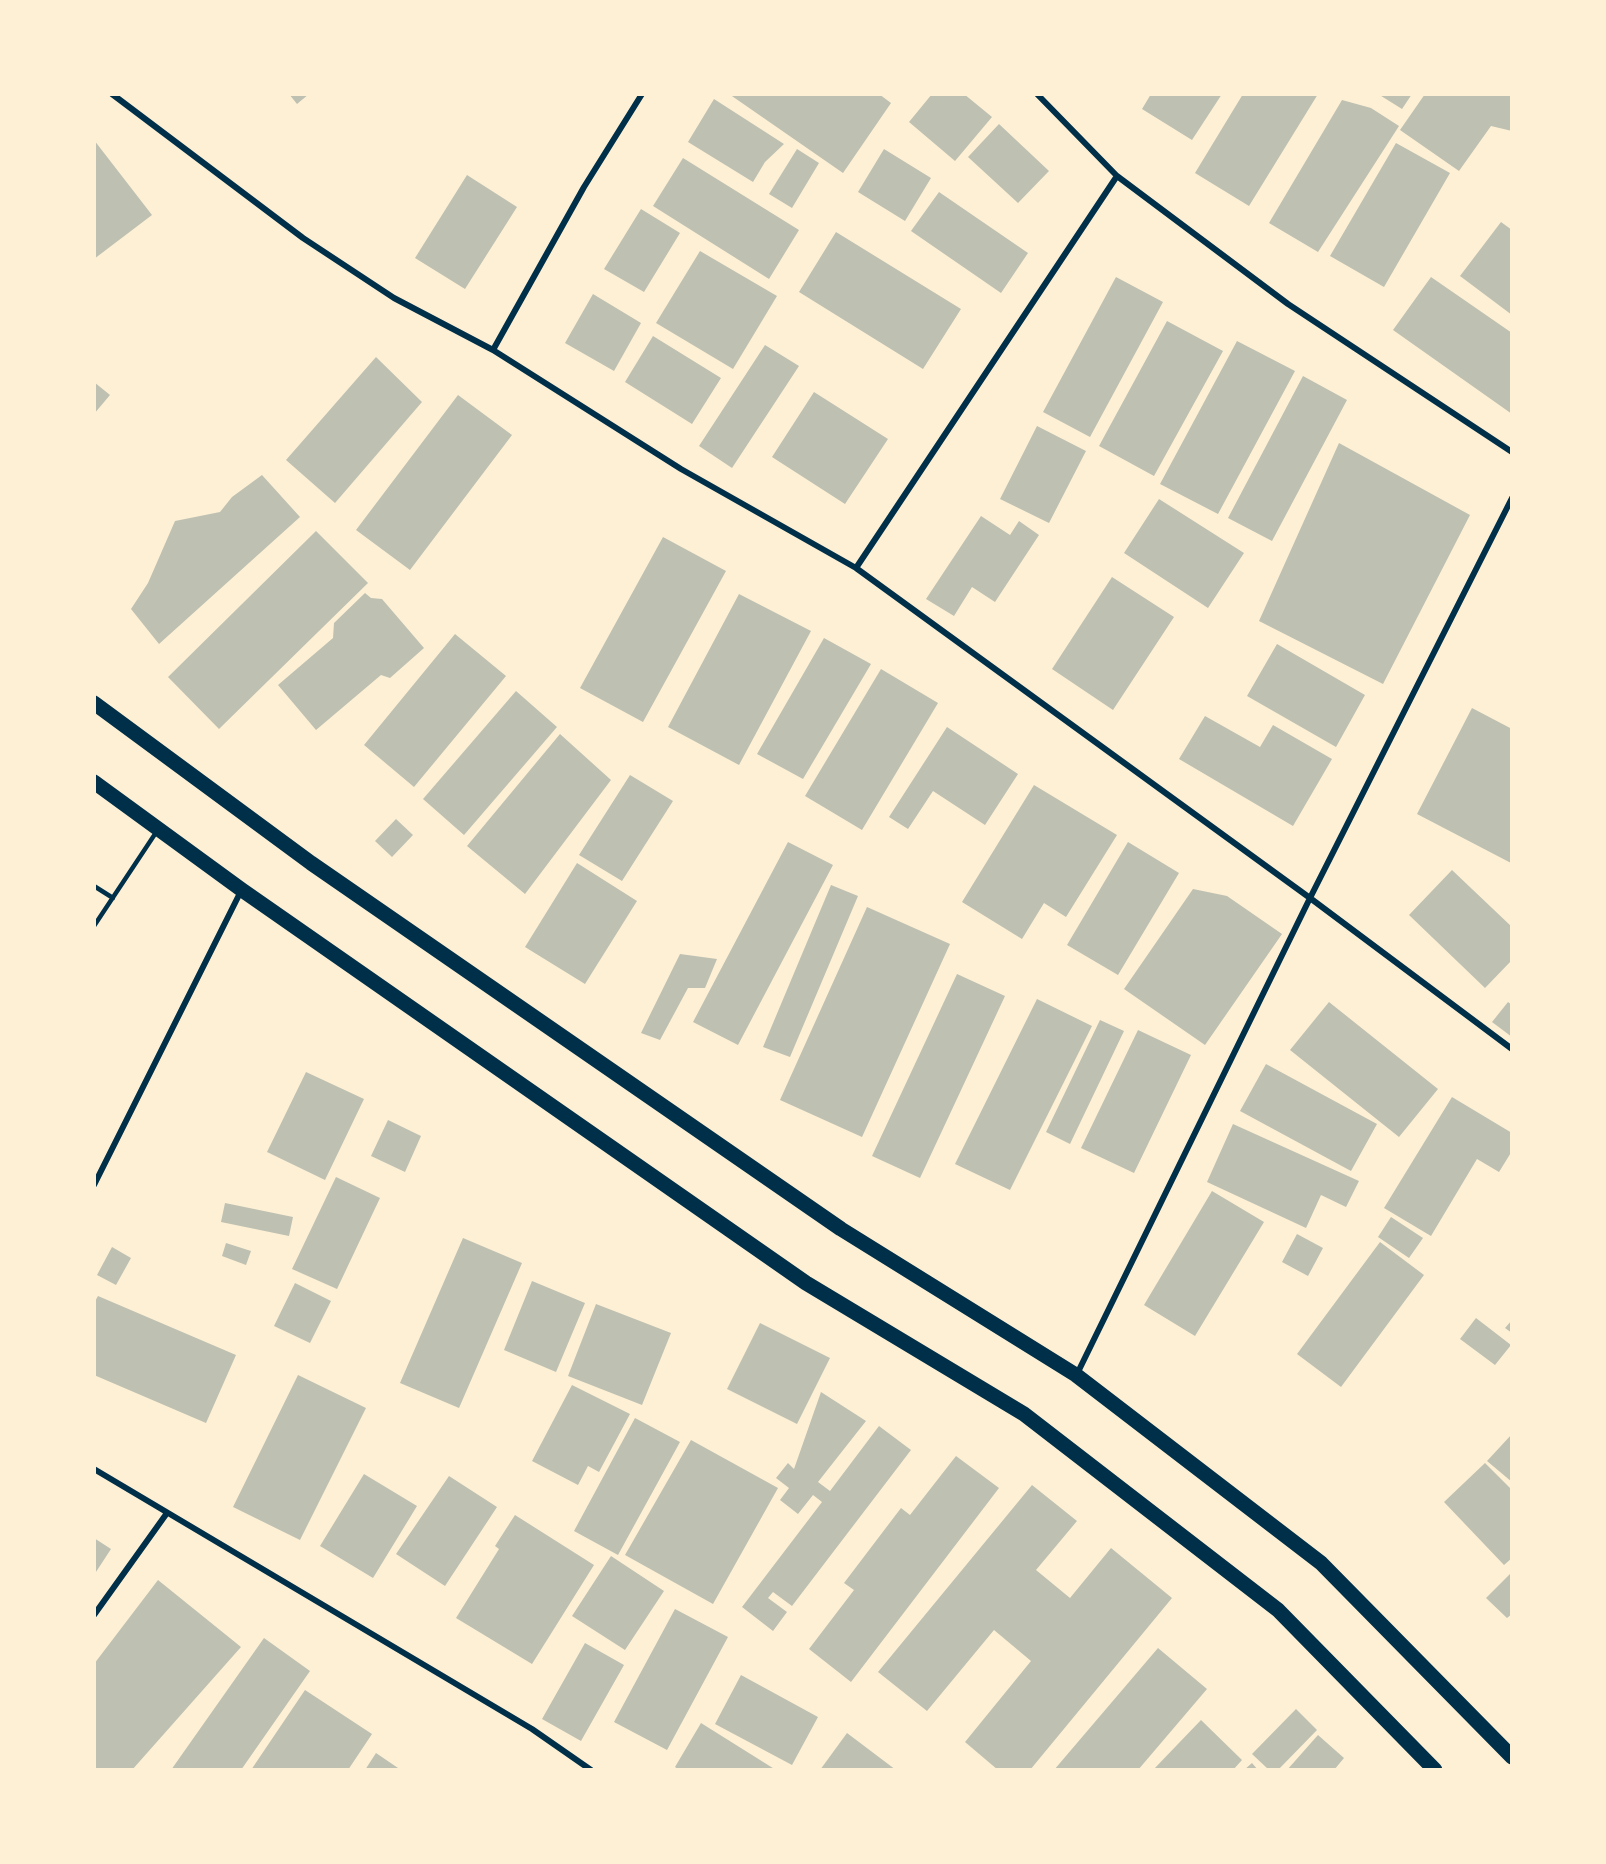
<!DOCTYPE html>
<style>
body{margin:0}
#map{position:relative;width:1606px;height:1864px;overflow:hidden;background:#fdf0d5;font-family:"Alegreya Sans",sans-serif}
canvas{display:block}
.frame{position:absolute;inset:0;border:96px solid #fdf0d5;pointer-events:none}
</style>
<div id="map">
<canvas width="1606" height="1864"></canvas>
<div class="frame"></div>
</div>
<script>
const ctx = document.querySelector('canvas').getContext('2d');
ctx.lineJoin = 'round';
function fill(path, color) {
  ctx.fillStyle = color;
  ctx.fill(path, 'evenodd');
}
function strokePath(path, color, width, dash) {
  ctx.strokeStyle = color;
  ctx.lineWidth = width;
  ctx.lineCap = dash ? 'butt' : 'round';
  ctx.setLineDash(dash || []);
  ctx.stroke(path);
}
fill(new Path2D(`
 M 289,94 L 309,94 L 297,104 Z
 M 729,94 L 879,94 L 891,103 L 843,173 Z
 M 932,94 L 964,94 L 992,117 L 955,161 L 909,122 Z
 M 1151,94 L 1222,94 L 1192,140 L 1142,109 Z
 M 1243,94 L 1318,94 L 1249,206 L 1195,173 Z
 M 1378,94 L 1412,94 L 1402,109 Z
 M 1425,94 L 1512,94 L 1512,131 L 1491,126 L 1459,171 L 1400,130 Z
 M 714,99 L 784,144 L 765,162 L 753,182 L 688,142 Z
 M 1342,100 L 1371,108 L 1399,126 L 1318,252 L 1269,223 Z
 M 999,124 L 1049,171 L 1018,203 L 968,157 Z
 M 94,140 L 152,215 L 94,259 Z
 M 1396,143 L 1450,173 L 1384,287 L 1330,256 Z
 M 797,149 L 819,163 L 792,208 L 769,194 Z
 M 884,149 L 931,178 L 905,221 L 858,192 Z
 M 683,158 L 799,230 L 769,279 L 653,206 Z
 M 467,175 L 517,207 L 465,289 L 415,258 Z
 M 939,192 L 1028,253 L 1001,293 L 911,231 Z
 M 641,209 L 680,233 L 644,292 L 604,269 Z
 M 1501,222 L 1512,230 L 1512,315 L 1460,276 Z
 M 836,232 L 961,309 L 923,369 L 799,292 Z
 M 700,251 L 777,296 L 733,369 L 656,323 Z
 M 1116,277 L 1163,302 L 1090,437 L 1043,412 Z
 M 1431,277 L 1512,333 L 1512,414 L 1393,330 Z
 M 593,294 L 641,323 L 614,371 L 565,343 Z
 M 1167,321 L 1223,351 L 1154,476 L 1099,446 Z
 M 653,336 L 721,378 L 692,424 L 625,382 Z
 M 1237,341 L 1295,371 L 1218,514 L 1160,484 Z
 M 765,345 L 799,366 L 732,468 L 699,446 Z
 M 376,357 L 422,402 L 335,503 L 286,460 Z
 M 1303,376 L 1347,400 L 1272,541 L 1228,518 Z
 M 94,382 L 110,395 L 94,414 Z
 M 814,392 L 888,439 L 845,504 L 772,457 Z
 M 458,395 L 512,435 L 410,570 L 356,530 Z
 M 1037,426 L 1086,451 L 1049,523 L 1000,499 Z
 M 1339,443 L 1470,515 L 1383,684 L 1259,621 Z
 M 262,475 L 300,517 L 159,644 L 131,609 L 148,583 L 175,521 L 220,512 L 232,497 Z
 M 1159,499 L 1244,553 L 1208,608 L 1124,553 Z
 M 981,516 L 1010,535 L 1019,521 L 1039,535 L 995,602 L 972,587 L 954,616 L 926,599 Z
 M 316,531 L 368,583 L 219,729 L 168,677 Z
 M 663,537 L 726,571 L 643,722 L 580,688 Z
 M 1112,577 L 1174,617 L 1113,710 L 1052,669 Z
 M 365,593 L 371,598 L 382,599 L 424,648 L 390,678 L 381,675 L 316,730 L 278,685 L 333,638 L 334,623 Z
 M 739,594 L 811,631 L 739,765 L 668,727 Z
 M 455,634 L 506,676 L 414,787 L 364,745 Z
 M 824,638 L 871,664 L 803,779 L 757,754 Z
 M 1277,644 L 1365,695 L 1336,747 L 1247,696 Z
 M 881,669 L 938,703 L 862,830 L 805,796 Z
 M 516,691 L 557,727 L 464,835 L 423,799 Z
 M 1472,708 L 1512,729 L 1511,863 L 1417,814 Z
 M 1205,716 L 1260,747 L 1273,725 L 1332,759 L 1293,826 L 1179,759 Z
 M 947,727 L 1018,774 L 985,825 L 933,791 L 908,829 L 889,817 Z
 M 560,734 L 611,780 L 525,894 L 467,846 Z
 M 630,775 L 673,801 L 622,881 L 579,855 Z
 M 1034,785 L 1117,835 L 1066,917 L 1044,903 L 1022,939 L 962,902 Z
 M 396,819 L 413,835 L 392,857 L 375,841 Z
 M 788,842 L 833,865 L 738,1045 L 693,1022 Z
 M 1128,842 L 1179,873 L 1118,975 L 1067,945 Z
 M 577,863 L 637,901 L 585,984 L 525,947 Z
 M 1452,870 L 1512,927 L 1512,960 L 1485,988 L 1409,915 Z
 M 831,885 L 858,896 L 790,1057 L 763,1047 Z
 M 1193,889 L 1227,896 L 1282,934 L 1205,1045 L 1124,989 Z
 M 867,907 L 950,944 L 862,1137 L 780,1100 Z
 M 680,954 L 717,959 L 705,988 L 688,988 L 660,1040 L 641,1033 Z
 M 957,974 L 1005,996 L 920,1178 L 872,1156 Z
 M 1037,999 L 1092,1026 L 1010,1190 L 955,1164 Z
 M 1329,1002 L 1438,1089 L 1399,1137 L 1290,1050 Z
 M 1508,1002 L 1512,1005 L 1512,1037 L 1492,1022 Z
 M 1100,1020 L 1124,1031 L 1070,1144 L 1046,1132 Z
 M 1138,1030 L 1191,1055 L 1134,1173 L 1081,1148 Z
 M 1266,1064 L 1377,1124 L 1351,1171 L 1240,1111 Z
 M 306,1072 L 364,1099 L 325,1180 L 267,1152 Z
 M 1452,1097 L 1512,1133 L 1512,1151 L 1499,1172 L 1477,1159 L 1431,1236 L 1384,1208 Z
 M 388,1120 L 421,1136 L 405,1172 L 371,1156 Z
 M 1233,1124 L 1359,1181 L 1346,1207 L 1321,1195 L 1306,1228 L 1207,1182 Z
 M 336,1177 L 380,1198 L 337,1289 L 292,1269 Z
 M 1212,1191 L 1264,1222 L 1195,1336 L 1144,1305 Z
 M 225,1203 L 293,1217 L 289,1236 L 221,1222 Z
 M 1391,1217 L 1423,1238 L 1409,1258 L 1378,1237 Z
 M 1297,1234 L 1323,1248 L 1308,1276 L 1282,1262 Z
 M 463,1238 L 522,1263 L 459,1408 L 400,1383 Z
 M 1380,1242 L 1424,1275 L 1341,1387 L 1297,1354 Z
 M 226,1243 L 251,1251 L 246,1265 L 222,1256 Z
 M 112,1247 L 131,1258 L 116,1285 L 97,1275 Z
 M 532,1281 L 585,1303 L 556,1372 L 504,1350 Z
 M 295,1283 L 331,1301 L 310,1343 L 274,1326 Z
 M 98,1296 L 236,1355 L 206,1423 L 94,1375 L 94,1303 Z
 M 596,1304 L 671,1333 L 642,1405 L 568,1376 Z
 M 1476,1318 L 1511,1345 L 1495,1365 L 1460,1339 Z
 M 1512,1320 L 1512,1333 L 1505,1328 Z
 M 760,1323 L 830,1358 L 797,1424 L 727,1389 Z
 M 298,1375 L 366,1408 L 300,1540 L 233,1507 Z
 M 572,1385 L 630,1414 L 599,1472 L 588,1466 L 578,1485 L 532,1461 Z
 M 821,1392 L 866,1421 L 818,1482 L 830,1491 L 879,1426 L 911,1450 L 792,1606 L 773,1592 L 768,1598 L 787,1612 L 773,1631 L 742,1607 L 822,1502 L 813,1495 L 798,1514 L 780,1500 L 789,1488 L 776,1478 L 788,1463 L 794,1469 Z
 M 635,1418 L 680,1442 L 618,1555 L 574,1531 Z
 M 1512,1434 L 1512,1482 L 1487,1461 Z
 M 691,1440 L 778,1488 L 713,1604 L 625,1555 Z
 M 956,1456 L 999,1488 L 851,1682 L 809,1649 L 854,1590 L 844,1583 L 901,1508 L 910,1515 Z
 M 1485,1463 L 1512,1490 L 1512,1558 L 1504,1565 L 1444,1502 Z
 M 364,1474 L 417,1506 L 373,1578 L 320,1546 Z
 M 449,1476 L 497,1507 L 445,1586 L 396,1554 Z
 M 1032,1485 L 1077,1521 L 1036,1570 L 1070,1598 L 1111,1548 L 1172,1598 L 1030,1770 L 998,1770 L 965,1742 L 1031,1661 L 994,1630 L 927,1711 L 878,1672 Z
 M 515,1515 L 594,1565 L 532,1664 L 456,1618 L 499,1549 L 495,1546 Z
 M 94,1538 L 111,1549 L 94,1575 Z
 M 611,1556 L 664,1591 L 625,1650 L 572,1616 Z
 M 1512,1572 L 1512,1614 L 1507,1618 L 1486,1598 Z
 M 158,1580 L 241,1647 L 132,1770 L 94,1770 L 94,1664 Z
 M 675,1609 L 728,1637 L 667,1750 L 614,1722 Z
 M 264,1638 L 310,1671 L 241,1770 L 171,1770 Z
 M 585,1643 L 624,1665 L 581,1741 L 542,1719 Z
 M 1158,1648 L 1207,1689 L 1138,1770 L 1054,1770 Z
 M 741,1675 L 818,1717 L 792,1765 L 715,1724 Z
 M 305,1690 L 372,1734 L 348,1770 L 251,1770 Z
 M 1296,1709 L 1317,1730 L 1278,1770 L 1269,1770 L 1252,1754 Z
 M 1201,1720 L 1242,1760 L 1233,1770 L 1153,1770 Z
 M 701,1723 L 776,1770 L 679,1770 L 675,1767 Z
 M 847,1733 L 896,1770 L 820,1770 Z
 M 1318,1735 L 1344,1758 L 1334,1770 L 1287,1770 Z
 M 376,1753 L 401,1770 L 365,1770 Z
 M 1252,1763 L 1258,1770 L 1244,1770 Z`), '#bec0b2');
strokePath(new Path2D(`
 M 94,886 L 113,898
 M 94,926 L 157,831`), '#003049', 4.5);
strokePath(new Path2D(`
 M 112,94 L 303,238 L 394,298 L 493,350 L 681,469 L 856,568 L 1310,898 L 1512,1049
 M 1037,94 L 1117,176 L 1288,304 L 1512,452
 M 493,350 L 584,187 L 642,94
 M 856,568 L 1117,176
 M 94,1185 L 241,891
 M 1077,1374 L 1310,898 L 1512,498
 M 94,1469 L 532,1729 L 591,1770
 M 94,1615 L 167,1513`), '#003049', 6);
strokePath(new Path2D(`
 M 94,703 L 311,863 L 841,1229 L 1076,1375 L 1321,1563 L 1512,1757
 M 94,782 L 242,890 L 806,1283 L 1024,1414 L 1278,1610 L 1435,1770`), '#003049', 15);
</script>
